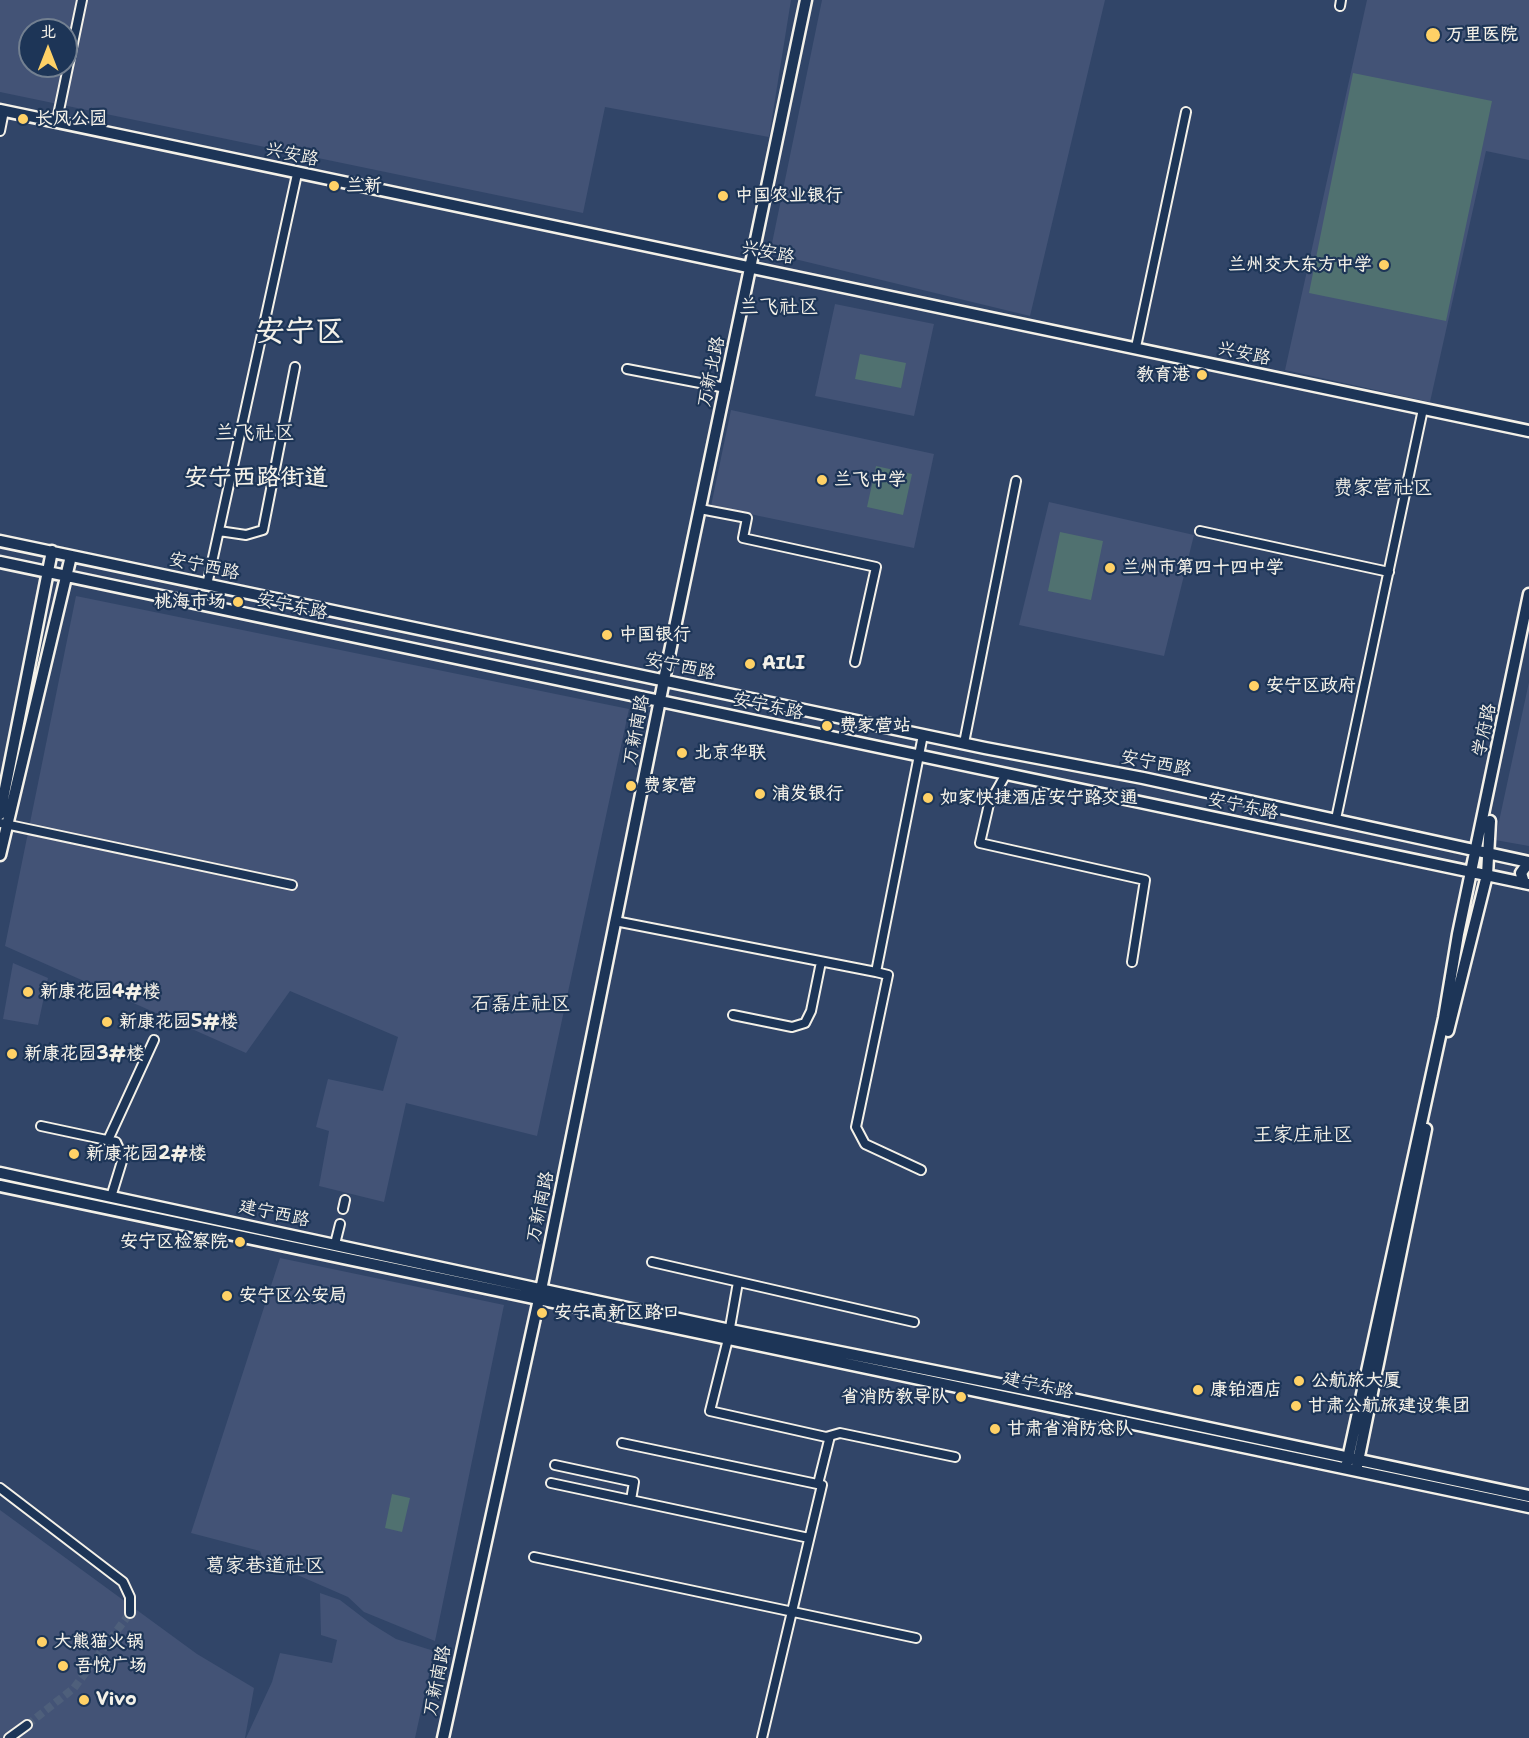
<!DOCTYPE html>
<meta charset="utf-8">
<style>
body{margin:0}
#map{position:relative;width:1529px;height:1738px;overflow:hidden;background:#314568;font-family:"Shantell Sans","LXGW WenKai TC",sans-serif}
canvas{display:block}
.north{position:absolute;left:18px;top:18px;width:60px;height:60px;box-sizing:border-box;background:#1d3557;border:2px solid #738091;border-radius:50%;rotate:0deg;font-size:16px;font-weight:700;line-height:24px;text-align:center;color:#f4f1e8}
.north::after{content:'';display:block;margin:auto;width:21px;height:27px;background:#ffd166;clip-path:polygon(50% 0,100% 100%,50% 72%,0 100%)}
</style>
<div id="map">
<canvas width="1529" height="1738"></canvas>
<div class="north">北</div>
</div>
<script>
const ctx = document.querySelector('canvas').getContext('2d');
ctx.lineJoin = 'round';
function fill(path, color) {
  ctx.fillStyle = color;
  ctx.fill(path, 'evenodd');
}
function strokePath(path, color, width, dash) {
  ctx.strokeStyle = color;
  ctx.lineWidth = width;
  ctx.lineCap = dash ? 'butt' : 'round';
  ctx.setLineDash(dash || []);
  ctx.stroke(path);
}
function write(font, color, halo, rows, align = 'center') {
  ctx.font = font + ' "Shantell Sans","LXGW WenKai TC",sans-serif';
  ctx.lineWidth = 4.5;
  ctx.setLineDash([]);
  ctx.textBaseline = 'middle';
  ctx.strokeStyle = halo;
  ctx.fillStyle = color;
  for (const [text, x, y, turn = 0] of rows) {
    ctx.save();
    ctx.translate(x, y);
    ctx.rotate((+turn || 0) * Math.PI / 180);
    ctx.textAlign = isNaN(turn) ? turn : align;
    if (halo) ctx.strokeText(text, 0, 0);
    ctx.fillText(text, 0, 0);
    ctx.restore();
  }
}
fill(new Path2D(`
 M 0,0 L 791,0 L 769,137 L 605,107 L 583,213 L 0,92 ZM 30,30 L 66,30 L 66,66 L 30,66 Z
 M 822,0 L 1105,0 L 1030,316 L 770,253 Z
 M 1367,0 L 1529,0 L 1529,160 L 1486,151 L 1430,402 L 1285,370 Z
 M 835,304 L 934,324 L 914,416 L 815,396 Z
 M 731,410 L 934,454 L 914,548 L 711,506 Z
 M 1049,502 L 1194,535 L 1164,656 L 1019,625 Z
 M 76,596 L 629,709 L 537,1136 L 406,1103 L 384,1202 L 319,1186 L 329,1131 L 316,1127 L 328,1079 L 383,1091 L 398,1037 L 290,991 L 246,1053 L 5,946 Z
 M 1529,682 L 1529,846 L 1495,840 Z
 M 13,963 L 48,978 L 38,1025 L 3,1019 Z
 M 280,1258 L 504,1305 L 435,1641 L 364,1612 L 348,1597 L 263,1560 L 260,1551 L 191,1533 Z
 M 0,1510 L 197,1654 L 254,1688 L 245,1738 L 0,1738 Z
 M 320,1593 L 340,1600 L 370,1623 L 396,1639 L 434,1651 L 415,1738 L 246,1738 L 272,1682 L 280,1653 L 332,1663 L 337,1640 L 321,1635 Z`), '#435376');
fill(new Path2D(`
 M 1353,73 L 1492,101 L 1446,321 L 1309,293 Z
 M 860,354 L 906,363 L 901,388 L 855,379 Z
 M 876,466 L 912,474 L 903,515 L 867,507 Z
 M 1060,532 L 1103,541 L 1091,600 L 1048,591 Z
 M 392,1494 L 410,1498 L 402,1532 L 385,1528 Z`), '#507170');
strokePath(new Path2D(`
 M 27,1725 L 74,1688 L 130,1613`), '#4e5f7b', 8, [8, 4]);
const street = new Path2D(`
 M 1340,6 L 1341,0
 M 57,120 L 82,0
 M 0,131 L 4,111
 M 1136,347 L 1186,112
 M 627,369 L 726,388
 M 700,509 L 747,518 L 743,538 L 876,567 L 855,662
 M 219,531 L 246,535 L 263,530 L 295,367
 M 1200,531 L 1389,572
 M 207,585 L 297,174
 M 964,743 L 1016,481
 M 1006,774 L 989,804 L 980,843 L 1145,880 L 1132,962
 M 1336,819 L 1423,409
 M 0,823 L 292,885
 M 615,921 L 876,972 L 923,735
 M 876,972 L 888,975 L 856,1127 L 865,1144 L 921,1170
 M 733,1015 L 792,1027 L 805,1023 L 811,1011 L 821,962
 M 41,1126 L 116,1142 L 123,1158 L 111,1197
 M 108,1140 L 154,1040
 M 343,1209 L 345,1200
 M 335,1244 L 340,1224
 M 652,1262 L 914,1322
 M 738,1282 L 728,1339 L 710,1411 L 826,1437 L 840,1433 L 955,1457
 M 622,1443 L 822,1485 L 762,1738
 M 555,1465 L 634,1482 L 631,1500
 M 551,1483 L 809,1538
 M 818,1484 L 830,1436
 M 0,1488 L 123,1582 L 130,1597 L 130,1613
 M 534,1557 L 916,1638
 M 9,1738 L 27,1725`);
const secondary = new Path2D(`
 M 0,110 L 1529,431
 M 0,541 L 985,748 L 1143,778 L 1529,862
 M 0,562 L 1529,884
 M 0,814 L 52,551
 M 0,855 L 71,556
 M 1524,883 L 1521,873 L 1529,862
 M 1448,1031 L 1487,875 L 1490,821
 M 0,1173 L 730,1330 L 1044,1393 L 1529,1496
 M 0,1186 L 1529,1507
 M 1347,1463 L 1444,1018 L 1458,934 L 1529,594
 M 1357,1466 L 1426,1129
 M 443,1738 L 541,1290 L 664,680 L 806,0`);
strokePath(street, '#f4f1e8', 12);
strokePath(secondary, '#f4f1e8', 15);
strokePath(street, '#1d3557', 8);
strokePath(secondary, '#1d3557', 10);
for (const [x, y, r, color] of [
 [1433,35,8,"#ffd166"],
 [23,119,6,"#ffd166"],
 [334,186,6,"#ffd166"],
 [723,196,6,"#ffd166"],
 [1384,265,6,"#ffd166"],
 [1202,375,6,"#ffd166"],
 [822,480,6,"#ffd166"],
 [1110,568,6,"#ffd166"],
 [238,602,6,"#ffd166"],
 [607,635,6,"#ffd166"],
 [750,664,6,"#ffd166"],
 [1254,686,6,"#ffd166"],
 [827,726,6,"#ffd166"],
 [682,753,6,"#ffd166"],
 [631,786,6,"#ffd166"],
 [760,794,6,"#ffd166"],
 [928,798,6,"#ffd166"],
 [28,992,6,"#ffd166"],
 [107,1022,6,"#ffd166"],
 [12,1054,6,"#ffd166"],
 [74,1154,6,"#ffd166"],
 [240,1242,6,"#ffd166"],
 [227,1296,6,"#ffd166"],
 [542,1313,6,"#ffd166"],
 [1299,1381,6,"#ffd166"],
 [1198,1390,6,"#ffd166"],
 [961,1397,6,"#ffd166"],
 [1296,1406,6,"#ffd166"],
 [995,1429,6,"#ffd166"],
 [42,1642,6,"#ffd166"],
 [63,1666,6,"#ffd166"],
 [84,1700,6,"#ffd166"]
]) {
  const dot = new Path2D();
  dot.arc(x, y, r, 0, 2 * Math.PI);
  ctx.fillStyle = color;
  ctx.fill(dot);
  strokePath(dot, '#1d3557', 2);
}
write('bold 18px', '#f4f1e8', '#1d3557', [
 ["万里医院",1446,35],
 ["长风公园",35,119],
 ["兰新",346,186],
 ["中国农业银行",735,196],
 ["兰州交大东方中学",1372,265,"right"],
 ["教育港",1190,375,"right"],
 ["兰飞中学",834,480],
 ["兰州市第四十四中学",1122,568],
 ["桃海市场",226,602,"right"],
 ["中国银行",619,635],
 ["AILI",762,664],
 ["安宁区政府",1266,686],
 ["费家营站",839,726],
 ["北京华联",694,753],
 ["费家营",643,786],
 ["浦发银行",772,794],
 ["如家快捷酒店安宁路交通",940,798],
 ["新康花园4#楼",40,992],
 ["新康花园5#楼",119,1022],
 ["新康花园3#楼",24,1054],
 ["新康花园2#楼",86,1154],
 ["安宁区检察院",228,1242,"right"],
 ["安宁区公安局",239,1296],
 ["安宁高新区路口",554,1313],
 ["公航旅大厦",1311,1381],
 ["康铂酒店",1210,1390],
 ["省消防教导队",949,1397,"right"],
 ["甘肃公航旅建设集团",1308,1406],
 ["甘肃省消防总队",1007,1429],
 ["大熊猫火锅",54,1642],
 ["吾悦广场",75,1666],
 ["Vivo",96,1700]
], 'left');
write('18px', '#f4f1e8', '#1d3557', [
 ["兴安路",292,155,12],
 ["兴安路",768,253,12],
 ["兴安路",1244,354,12],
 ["万新北路",712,372,-78],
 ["安宁西路",204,567,12],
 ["安宁东路",292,607,12],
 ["安宁西路",680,667,12],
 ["安宁东路",768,707,12],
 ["万新南路",637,730,-79],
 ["学府路",1485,730,-78],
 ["安宁西路",1156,764,11],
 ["安宁东路",1243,807,12],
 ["万新南路",541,1207,-78],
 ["建宁西路",274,1214,12],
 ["建宁东路",1038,1386,12],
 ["万新南路",438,1681,-78]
]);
write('20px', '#f4f1e8', '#1d3557', [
 ["兰飞社区",779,308],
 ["兰飞社区",255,434],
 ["费家营社区",1383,489],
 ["石磊庄社区",521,1005],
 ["王家庄社区",1303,1136],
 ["葛家巷道社区",265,1567]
]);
write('bold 24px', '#f4f1e8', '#1d3557', [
 ["安宁西路街道",256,479]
]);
write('bold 30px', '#f4f1e8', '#1d3557', [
 ["安宁区",300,333]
]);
</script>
